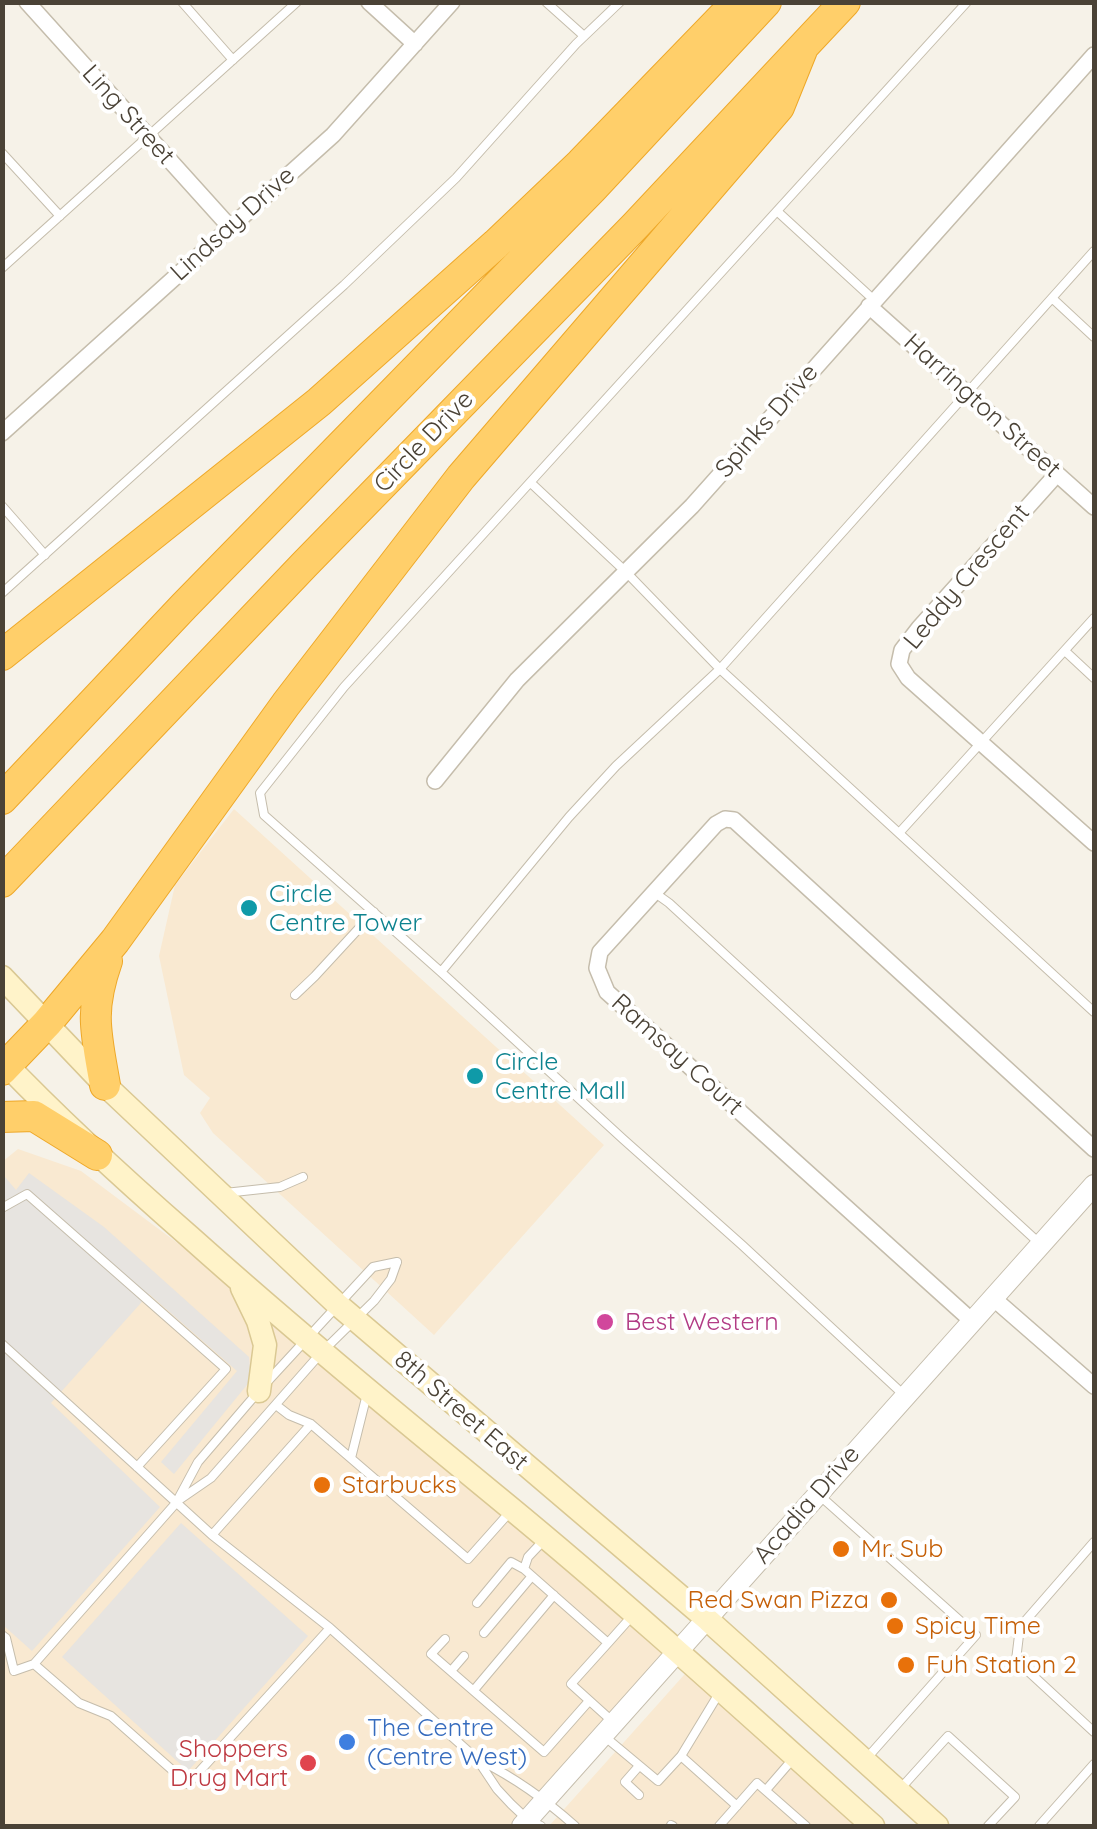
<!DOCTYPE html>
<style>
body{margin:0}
#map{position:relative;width:1097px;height:1829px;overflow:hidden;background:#f6f2e8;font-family:Quicksand,sans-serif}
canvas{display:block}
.frame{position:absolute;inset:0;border:5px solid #4a4236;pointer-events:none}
</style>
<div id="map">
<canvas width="1097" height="1829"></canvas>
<div class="frame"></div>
</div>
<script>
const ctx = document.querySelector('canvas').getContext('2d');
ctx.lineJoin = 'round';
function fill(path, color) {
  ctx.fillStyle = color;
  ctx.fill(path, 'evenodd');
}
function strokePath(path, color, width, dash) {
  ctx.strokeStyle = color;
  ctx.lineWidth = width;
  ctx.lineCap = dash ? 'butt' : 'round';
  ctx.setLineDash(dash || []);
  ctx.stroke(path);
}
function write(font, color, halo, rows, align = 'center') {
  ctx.font = font + ' Quicksand,sans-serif';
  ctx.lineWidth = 8;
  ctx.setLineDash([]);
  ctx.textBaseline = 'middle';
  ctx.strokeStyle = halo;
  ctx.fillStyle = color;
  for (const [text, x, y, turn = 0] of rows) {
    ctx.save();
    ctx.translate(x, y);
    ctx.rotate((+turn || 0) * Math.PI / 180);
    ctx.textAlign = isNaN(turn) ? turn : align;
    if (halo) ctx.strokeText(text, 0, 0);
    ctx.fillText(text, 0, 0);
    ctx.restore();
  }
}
fill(new Path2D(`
 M 234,809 L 604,1145 L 434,1335 L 213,1133 L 200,1113 L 210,1098 L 184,1075 L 159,956 L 175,885 Z
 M 18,1149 L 81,1171 L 306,1339 L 677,1654 L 522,1826 L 3,1826 L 2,1162 Z
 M 692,1666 L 707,1687 L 855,1826 L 549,1826 Z`), '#f9e9d1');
fill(new Path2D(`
 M 29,1173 L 104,1227 L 249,1357 L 251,1380 L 174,1474 L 161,1462 L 237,1371 L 149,1294 L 51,1403 L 160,1507 L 32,1651 L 3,1625 L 3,1179 L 5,1177 L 16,1190 Z
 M 181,1523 L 308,1636 L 188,1771 L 62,1657 Z`), '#e7e4e0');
const service = new Path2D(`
 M 182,2 L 233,60
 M 546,2 L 584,36
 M 2,153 L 60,216
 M 778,212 L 874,300
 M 2,268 L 297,2
 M 1052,298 L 1094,337
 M 531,483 L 626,572 L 720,669 L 1094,1012
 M 2,506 L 45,555
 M 2,593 L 344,285 L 456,178 L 576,44 L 620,2
 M 1065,651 L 1094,678
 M 900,832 L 1094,618
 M 655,893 L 669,903 L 1038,1242
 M 441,972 L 569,817 L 616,766 L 720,669 L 1094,251
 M 295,995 L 315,976 L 374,912
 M 225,1193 L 280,1187 L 303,1177
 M 2,1208 L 27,1194 L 226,1369 L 137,1467
 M 2,1344 L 212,1535 L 330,1628 L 477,1759 L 497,1789 L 511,1804 L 528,1820 L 541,1826
 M 267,1382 L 373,1267 L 397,1262
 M 905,1396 L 742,1245 L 623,1139 L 441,972 L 264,815 L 260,793 L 344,687 L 967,2
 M 276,1405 L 289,1415 L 311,1424 L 468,1559 L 509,1513
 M 351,1458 L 367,1394
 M 818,1494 L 976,1635 L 867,1758
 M 179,1500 L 211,1478 L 321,1353 L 374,1301 L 391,1279 L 397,1262
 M 212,1535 L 311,1424
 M 545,1539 L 528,1557 L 524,1569 L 608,1643 L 571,1684 L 612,1721
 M 1094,1542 L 1020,1627 L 1016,1660 L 1094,1732
 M 477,1603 L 511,1562 L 524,1569
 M 484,1633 L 532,1576
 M 2,1635 L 6,1638 L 14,1671 L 34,1664 L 176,1503 L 198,1462 L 258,1392
 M 445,1639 L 431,1654 L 544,1752 L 589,1701
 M 608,1643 L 632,1616
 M 34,1664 L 79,1703 L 111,1716 L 188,1784 L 330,1628
 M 451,1671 L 464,1656
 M 474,1690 L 554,1595
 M 604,1736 L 658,1781 L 681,1756 L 718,1695
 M 681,1756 L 737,1806
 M 481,1761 C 515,1778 546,1800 575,1826
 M 639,1766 L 625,1782 L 639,1795
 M 901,1788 L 948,1736 L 1015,1797 L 988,1826
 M 766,1790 L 792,1760
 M 671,1825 L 673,1826
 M 719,1826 L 757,1783 L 806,1826
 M 1039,1826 L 1094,1764`);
const minor = new Path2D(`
 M 27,2 L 229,226
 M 369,2 L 415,44
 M 869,306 L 1094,507
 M 2,433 L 333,135 L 452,2
 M 1057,474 L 919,628 L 902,650 L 899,664 L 908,678 L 1094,843
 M 435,781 L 517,680 L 692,506 L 1094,55
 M 993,1298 L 1094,1386
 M 972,1321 L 607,992 L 597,968 L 600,952 L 716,824 L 725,819 L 734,820 L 1094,1149`);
const tertiary = new Path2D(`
 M 522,1826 L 1094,1185`);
const secondary = new Path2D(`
 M 2,977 L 105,1085 L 337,1304 L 708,1620 L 937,1826
 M 2,1060 C 62,1123 125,1180 190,1237 C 294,1330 401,1418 508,1506 C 633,1609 753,1719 873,1826
 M 242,1288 L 258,1321 L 265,1345 L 259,1391`);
const motorway = new Path2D(`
 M 2,655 L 319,402 L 496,244 L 581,163 L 737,2
 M 2,799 L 184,606 L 592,189 L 766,2
 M 2,882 L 304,565 L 635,226 L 845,2
 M 2,1070 L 47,1023 L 115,941 L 286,704 L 461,477 L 779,107 L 802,50
 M 105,1085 C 96,1033 89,1012 107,961
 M 2,1117 L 34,1116 L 97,1155`);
strokePath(service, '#c5bdac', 10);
strokePath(minor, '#c5bdac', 18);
strokePath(tertiary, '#c5bdac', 22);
strokePath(secondary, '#dac893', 25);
strokePath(motorway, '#eea829', 32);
strokePath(service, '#fff', 8);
strokePath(minor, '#fff', 15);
strokePath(tertiary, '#fff', 20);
strokePath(secondary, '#fff3c9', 22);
strokePath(motorway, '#ffcf6a', 30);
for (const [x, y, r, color] of [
 [249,908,10,"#0f9aa8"],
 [475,1076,10,"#0f9aa8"],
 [605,1322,10,"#d1479c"],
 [322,1485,10,"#e8710a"],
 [841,1549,10,"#e8710a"],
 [889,1600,10,"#e8710a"],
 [895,1626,10,"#e8710a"],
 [906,1665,10,"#e8710a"],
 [347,1742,10,"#3f7fe0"],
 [308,1763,10,"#e0444e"]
]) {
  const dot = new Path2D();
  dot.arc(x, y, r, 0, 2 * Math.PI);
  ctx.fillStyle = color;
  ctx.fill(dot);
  strokePath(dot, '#fff', 4);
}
write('25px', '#4a4236', '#fff', [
 ["Ling Street",128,115,48],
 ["Lindsay Drive",233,224,-42],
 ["Harrington Street",982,406,42],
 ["Spinks Drive",767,421,-49],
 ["Circle Drive",424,442,-46],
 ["Leddy Crescent",967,577,-50],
 ["Ramsay Court",677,1055,42],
 ["8th Street East",461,1411,41],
 ["Acadia Drive",807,1505,-49]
]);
write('25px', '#0d838f', '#fff', [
 ["Circle",269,894],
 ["Centre Tower",269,923],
 ["Circle",495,1062],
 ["Centre Mall",495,1091]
], 'left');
write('25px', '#b23c85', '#fff', [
 ["Best Western",625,1322]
], 'left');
write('25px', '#c56008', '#fff', [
 ["Starbucks",342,1485],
 ["Mr. Sub",861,1549],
 ["Red Swan Pizza",869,1600,"right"],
 ["Spicy Time",915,1626],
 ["Fuh Station 2",926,1665]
], 'left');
write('25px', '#366cbe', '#fff', [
 ["The Centre",367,1728],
 ["(Centre West)",367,1757]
], 'left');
write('25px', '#be3a42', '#fff', [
 ["Shoppers",288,1749],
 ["Drug Mart",288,1778]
], 'right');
</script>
